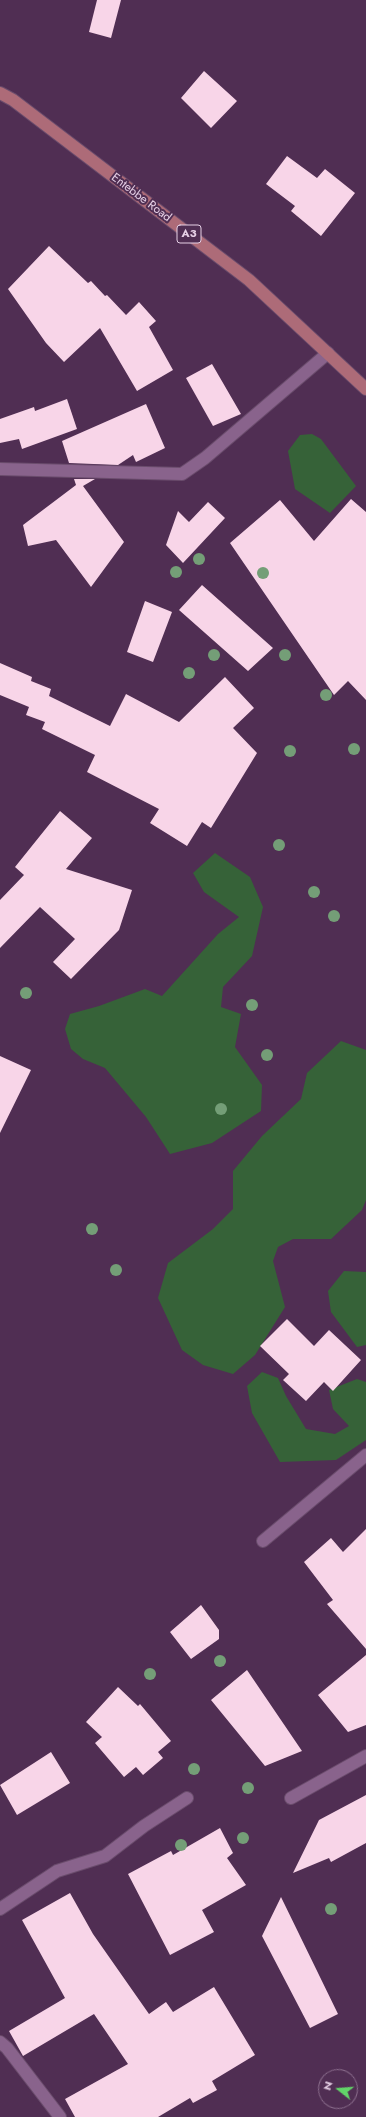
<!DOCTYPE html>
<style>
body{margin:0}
#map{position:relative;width:366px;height:2117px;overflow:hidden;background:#502e53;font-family:Jost,sans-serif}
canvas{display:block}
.north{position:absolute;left:318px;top:2069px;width:40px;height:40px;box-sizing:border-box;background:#502e53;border:1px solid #8c6f8e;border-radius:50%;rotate:287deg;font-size:11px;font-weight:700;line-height:16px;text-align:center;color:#e6d0e6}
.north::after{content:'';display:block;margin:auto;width:14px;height:18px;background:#62d469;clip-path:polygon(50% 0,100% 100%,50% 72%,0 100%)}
</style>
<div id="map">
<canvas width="366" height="2117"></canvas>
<div class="north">N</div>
</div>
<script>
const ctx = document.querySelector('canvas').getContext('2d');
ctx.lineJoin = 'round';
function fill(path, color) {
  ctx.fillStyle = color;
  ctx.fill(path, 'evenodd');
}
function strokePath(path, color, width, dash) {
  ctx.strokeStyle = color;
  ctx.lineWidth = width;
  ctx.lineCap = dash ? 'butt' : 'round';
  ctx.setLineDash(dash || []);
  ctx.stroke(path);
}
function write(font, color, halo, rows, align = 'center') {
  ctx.font = font + ' Jost,sans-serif';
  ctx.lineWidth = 4;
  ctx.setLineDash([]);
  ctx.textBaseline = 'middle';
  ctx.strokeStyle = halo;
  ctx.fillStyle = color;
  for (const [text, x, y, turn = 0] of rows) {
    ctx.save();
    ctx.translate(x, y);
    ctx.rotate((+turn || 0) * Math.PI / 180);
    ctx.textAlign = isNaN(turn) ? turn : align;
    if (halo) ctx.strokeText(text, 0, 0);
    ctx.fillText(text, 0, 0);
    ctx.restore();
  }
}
fill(new Path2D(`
 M 312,434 L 321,439 L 356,486 L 330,513 L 295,489 L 288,451 L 300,435 Z
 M 215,853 L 250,877 L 263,907 L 252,956 L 223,987 L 221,1007 L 241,1014 L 235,1047 L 262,1085 L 261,1111 L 212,1143 L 170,1154 L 146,1117 L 105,1068 L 83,1059 L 71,1049 L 65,1029 L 70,1014 L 99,1006 L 145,989 L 162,996 L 218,934 L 239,917 L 204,892 L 193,873 Z
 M 341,1041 L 366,1050 L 366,1200 L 362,1210 L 331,1239 L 293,1239 L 278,1247 L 273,1261 L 285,1307 L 255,1355 L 233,1374 L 203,1365 L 182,1350 L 158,1298 L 168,1263 L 213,1229 L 233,1209 L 233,1171 L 262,1136 L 301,1099 L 307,1073 Z
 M 344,1271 L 366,1272 L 366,1345 L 357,1347 L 331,1312 L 328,1291 Z
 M 262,1372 L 278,1378 L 286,1396 L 306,1429 L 335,1434 L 349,1426 L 333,1409 L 329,1390 L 357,1379 L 366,1382 L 366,1440 L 336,1460 L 280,1462 L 252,1413 L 247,1386 Z`), '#366238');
fill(new Path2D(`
 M 97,0 L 121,0 L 111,38 L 89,32 Z
 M 204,71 L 237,101 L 211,128 L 181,98 Z
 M 287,156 L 317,178 L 325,169 L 355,193 L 321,236 L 291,211 L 295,206 L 266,184 Z
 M 49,246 L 88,283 L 91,281 L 105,296 L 107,295 L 126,315 L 139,302 L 156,321 L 149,327 L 173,370 L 137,391 L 100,328 L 64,362 L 46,343 L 8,289 Z
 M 212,364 L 241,414 L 213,426 L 186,378 Z
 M 67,399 L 77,429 L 22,449 L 19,439 L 0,443 L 0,419 L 34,407 L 35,411 Z
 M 146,404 L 165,448 L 136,462 L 133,455 L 118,465 L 69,463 L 62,441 Z
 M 74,479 L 95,479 L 83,486 L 124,542 L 91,587 L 56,540 L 28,546 L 23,525 L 76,485 Z
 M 351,499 L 366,512 L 366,700 L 348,681 L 334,695 L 230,543 L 280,500 L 314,541 Z
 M 208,502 L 225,518 L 183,563 L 166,545 L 178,511 L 189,522 Z
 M 202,585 L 273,648 L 248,671 L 179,610 Z
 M 145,601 L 172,612 L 153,662 L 127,652 Z
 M 0,663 L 32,677 L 31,681 L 51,689 L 49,696 L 110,726 L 126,694 L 179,722 L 225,677 L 254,708 L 233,728 L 257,753 L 211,828 L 202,822 L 187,846 L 150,823 L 159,809 L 87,772 L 95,755 L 42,729 L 45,722 L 26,715 L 29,707 L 0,695 Z
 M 60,811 L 92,838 L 66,869 L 132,890 L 119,930 L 71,979 L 53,962 L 75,939 L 40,907 L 0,948 L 0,900 L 24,875 L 15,867 Z
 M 0,1056 L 31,1070 L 0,1133 Z
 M 287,1319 L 314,1346 L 329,1330 L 361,1360 L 333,1391 L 324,1382 L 306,1401 L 283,1380 L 289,1374 L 260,1346 Z
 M 366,1529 L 366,1649 L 327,1604 L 333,1600 L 304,1562 L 331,1538 L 343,1552 Z
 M 201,1605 L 219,1630 L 219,1639 L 191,1659 L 170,1632 Z
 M 366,1655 L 366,1725 L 348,1732 L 318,1695 Z
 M 247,1670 L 302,1751 L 265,1766 L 211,1700 Z
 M 118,1687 L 138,1706 L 140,1704 L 171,1741 L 158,1752 L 163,1758 L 143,1775 L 136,1767 L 124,1777 L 95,1743 L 102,1737 L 86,1722 Z
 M 51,1752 L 70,1783 L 17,1815 L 0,1785 Z
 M 366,1795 L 366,1843 L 331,1862 L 329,1858 L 293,1873 L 319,1820 Z
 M 220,1828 L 233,1853 L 227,1858 L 246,1885 L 202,1910 L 214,1932 L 170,1955 L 128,1874 L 171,1851 L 173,1855 Z
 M 70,1893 L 93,1934 L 149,2014 L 166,2002 L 173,2012 L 214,1987 L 255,2055 L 212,2081 L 217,2090 L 193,2103 L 190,2098 L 158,2117 L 75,2117 L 65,2099 L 128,2064 L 94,2014 L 23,2056 L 9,2031 L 65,1998 L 22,1920 Z
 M 281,1897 L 338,2014 L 310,2028 L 262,1936 Z`), '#f8d5e8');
const minor = new Path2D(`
 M 0,469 L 182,474 L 205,458 L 328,353
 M 263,1541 L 366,1455
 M 291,1798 L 366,1756
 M 0,1909 L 57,1871 L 105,1856 L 144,1826 L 187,1798
 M 0,2042 L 7,2048 L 60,2117`);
const major = new Path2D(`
 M 0,93 L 13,100 L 249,280 L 366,389`);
strokePath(minor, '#6a4c6c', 14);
strokePath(major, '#6a4c6c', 14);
strokePath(minor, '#89638c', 12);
strokePath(major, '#ad6b78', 12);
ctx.fillStyle = '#749e77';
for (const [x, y] of [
 [199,559],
 [176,572],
 [263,573],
 [214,655],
 [285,655],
 [189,673],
 [326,695],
 [354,749],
 [290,751],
 [279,845],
 [314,892],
 [334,916],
 [26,993],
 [252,1005],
 [267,1055],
 [221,1109],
 [92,1229],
 [116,1270],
 [220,1661],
 [150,1674],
 [194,1769],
 [248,1788],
 [243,1838],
 [181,1845],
 [331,1909]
]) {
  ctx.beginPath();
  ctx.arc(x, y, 6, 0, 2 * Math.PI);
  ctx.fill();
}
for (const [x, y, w] of [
 [189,234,24]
]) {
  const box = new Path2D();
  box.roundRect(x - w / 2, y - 9, w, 18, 3);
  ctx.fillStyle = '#502e53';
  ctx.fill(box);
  strokePath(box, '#e6d0e6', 1);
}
write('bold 11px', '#e6d0e6', null, [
 ["A3",189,234]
]);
write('12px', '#e6d0e6', '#502e53', [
 ["Entebbe Road",141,198,37]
]);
</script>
